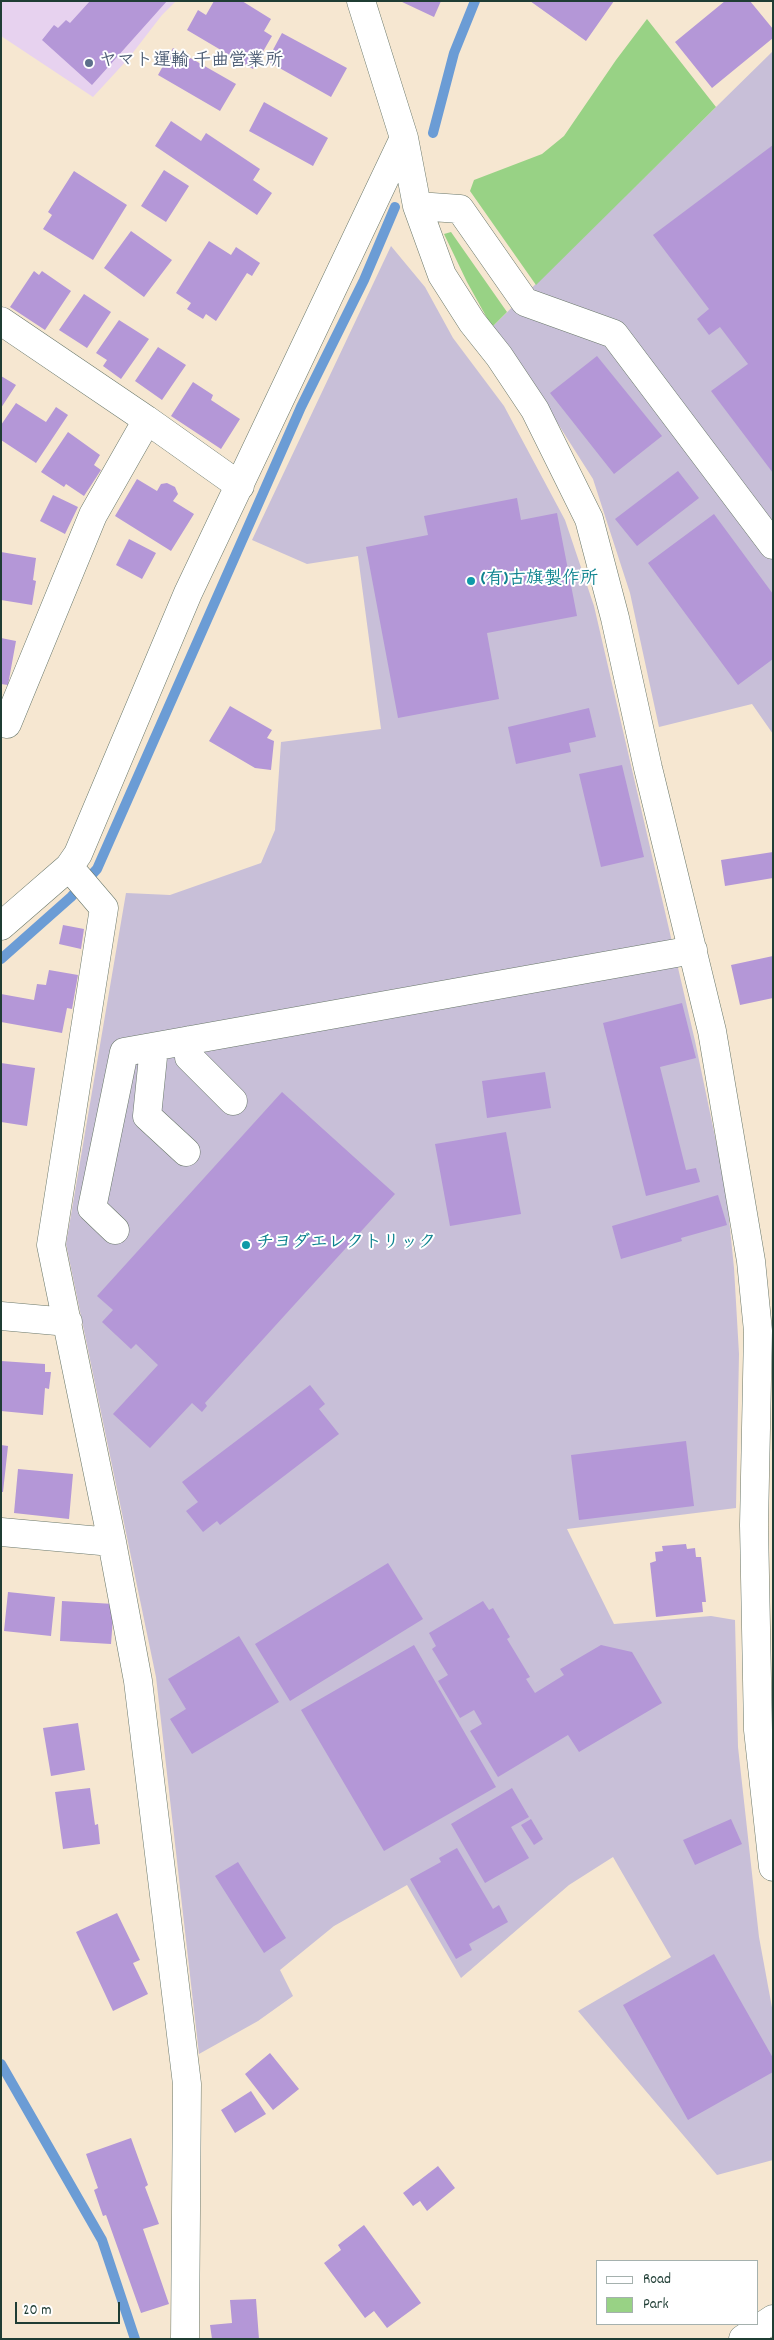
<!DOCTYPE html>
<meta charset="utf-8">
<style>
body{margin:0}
#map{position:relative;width:774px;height:2340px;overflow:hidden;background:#f6e7d1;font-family:Dekko,sans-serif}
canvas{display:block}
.frame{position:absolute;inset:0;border:2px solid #1f3d34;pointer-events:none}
.legend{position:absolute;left:596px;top:2260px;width:162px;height:65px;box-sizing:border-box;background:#fff;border:1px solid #a5b1ae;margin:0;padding:6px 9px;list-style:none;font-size:15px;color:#1f3d34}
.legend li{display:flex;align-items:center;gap:10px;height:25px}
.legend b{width:25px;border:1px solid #a5b1ae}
.scale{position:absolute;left:15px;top:2302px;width:105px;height:22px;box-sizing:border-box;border:2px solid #1f3d34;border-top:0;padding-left:6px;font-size:15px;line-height:18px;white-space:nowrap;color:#1f3d34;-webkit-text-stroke:4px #fff;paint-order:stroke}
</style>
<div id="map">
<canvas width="774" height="2340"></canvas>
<div class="frame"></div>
<ul class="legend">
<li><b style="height:6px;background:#fff"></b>Road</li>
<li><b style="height:14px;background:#98d285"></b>Park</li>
</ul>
<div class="scale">20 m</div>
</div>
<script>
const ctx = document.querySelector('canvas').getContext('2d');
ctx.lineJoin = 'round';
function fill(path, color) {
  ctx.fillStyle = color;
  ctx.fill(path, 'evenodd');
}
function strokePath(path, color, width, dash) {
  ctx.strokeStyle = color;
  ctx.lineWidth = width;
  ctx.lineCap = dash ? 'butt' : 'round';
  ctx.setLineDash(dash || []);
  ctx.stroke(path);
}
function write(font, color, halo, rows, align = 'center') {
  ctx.font = font + ' Dekko,"Klee One",sans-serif';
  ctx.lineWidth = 4;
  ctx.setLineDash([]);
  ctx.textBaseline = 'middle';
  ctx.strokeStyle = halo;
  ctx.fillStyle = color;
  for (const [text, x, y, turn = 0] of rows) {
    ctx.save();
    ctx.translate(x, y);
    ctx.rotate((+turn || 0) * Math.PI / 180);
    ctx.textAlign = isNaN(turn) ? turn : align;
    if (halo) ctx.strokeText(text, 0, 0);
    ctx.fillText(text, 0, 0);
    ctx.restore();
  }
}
fill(new Path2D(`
 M 1,1 L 176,1 L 162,15 L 128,59 L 93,97 L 1,36 Z`), '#e7d2ef');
fill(new Path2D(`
 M 773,51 L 773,734 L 752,704 L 659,727 L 630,593 L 593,479 L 511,350 L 492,327 Z
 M 391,246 L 425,287 L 453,338 L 504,406 L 565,520 L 594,606 L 695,1041 L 726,1189 L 734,1268 L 739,1354 L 736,1508 L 567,1529 L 614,1624 L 711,1616 L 735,1620 L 738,1747 L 759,1937 L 773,2013 L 773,2160 L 717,2175 L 578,2011 L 671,1957 L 613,1857 L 569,1885 L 461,1978 L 407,1885 L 334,1926 L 280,1970 L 293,1996 L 258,2021 L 199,2054 L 156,1677 L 66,1244 L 126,893 L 170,895 L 261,863 L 275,830 L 281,742 L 381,729 L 358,556 L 307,564 L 252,540 Z`), '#c8bfd8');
fill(new Path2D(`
 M 647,19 L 716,107 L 536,285 L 470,191 L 474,180 L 542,154 L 564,136 L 616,60 Z
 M 451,232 L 507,312 L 492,327 L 467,282 L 444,234 Z`), '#98d285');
strokePath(new Path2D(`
 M 433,133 L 454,53 L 475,1
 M 1,959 L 71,897 L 97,869 L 301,407 L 364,280 L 395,207
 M 1,2064 L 102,2240 L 135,2339`), '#6b9cd5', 10);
fill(new Path2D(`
 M 90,1 L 167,1 L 92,85 L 42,40 L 54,25 L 58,28 L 66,20 L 70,23 Z
 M 214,1 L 242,1 L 271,19 L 264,31 L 272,36 L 253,69 L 187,30 L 198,10 L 206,15 Z
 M 400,1 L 441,1 L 434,17 Z
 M 530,1 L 614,1 L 586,41 Z
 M 725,1 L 750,1 L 773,29 L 773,38 L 712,88 L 675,42 Z
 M 282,33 L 347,68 L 331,97 L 267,61 Z
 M 173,48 L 236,84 L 220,111 L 158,75 Z
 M 264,102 L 328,138 L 313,166 L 249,131 Z
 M 171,121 L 201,141 L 206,133 L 260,169 L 253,180 L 272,193 L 257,215 L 155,146 Z
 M 773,145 L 773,473 L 711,391 L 748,364 L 720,327 L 709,335 L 697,319 L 709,309 L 653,235 Z
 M 164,170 L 189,186 L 166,222 L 141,206 Z
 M 74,171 L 127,205 L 93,260 L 43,229 L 52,215 L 48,212 Z
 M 131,231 L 172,260 L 144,297 L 104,268 Z
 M 209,241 L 231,255 L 236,247 L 260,263 L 252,276 L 247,273 L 216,321 L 206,314 L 203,319 L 187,309 L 191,303 L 176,293 Z
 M 34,271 L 39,275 L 42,271 L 71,291 L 45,330 L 10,307 Z
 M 84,294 L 111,312 L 87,348 L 59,330 Z
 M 119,320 L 149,339 L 121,379 L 103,366 L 107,360 L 96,353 Z
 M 158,347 L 186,365 L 162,400 L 135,381 Z
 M 597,356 L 662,436 L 614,474 L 550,393 Z
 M 1,376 L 16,385 L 1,408 Z
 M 193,382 L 213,395 L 211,400 L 240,419 L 221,449 L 171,416 Z
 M 16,403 L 46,422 L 56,407 L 68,415 L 36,463 L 1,440 L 1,425 Z
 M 68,432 L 100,455 L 94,465 L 101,470 L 84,496 L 66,484 L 64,487 L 41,472 Z
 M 678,471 L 699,498 L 637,546 L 615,519 Z
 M 137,479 L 157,491 L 161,484 L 167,483 L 175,487 L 178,494 L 173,501 L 194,514 L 171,551 L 115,516 Z
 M 53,495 L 78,507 L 65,534 L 40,521 Z
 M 517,498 L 521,520 L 557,513 L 577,616 L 487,633 L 499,699 L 398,718 L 366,547 L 428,535 L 424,516 Z
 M 714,514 L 773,594 L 773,659 L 738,685 L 648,563 Z
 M 129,539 L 156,553 L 142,579 L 116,565 Z
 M 1,552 L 36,558 L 33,580 L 36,581 L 32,605 L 1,600 Z
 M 1,638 L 16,641 L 8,685 L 1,684 Z
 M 230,706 L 272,730 L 267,738 L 274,741 L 271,770 L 255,768 L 209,741 Z
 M 589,708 L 596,737 L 569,743 L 571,752 L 516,764 L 508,727 Z
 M 622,765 L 644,857 L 601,867 L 579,774 Z
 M 773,852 L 773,878 L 725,886 L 721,860 Z
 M 63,925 L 84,929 L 81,949 L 59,944 Z
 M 773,956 L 773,998 L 740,1005 L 731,965 Z
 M 49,970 L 78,975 L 72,1009 L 67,1008 L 62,1033 L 1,1022 L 1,994 L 34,1000 L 37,984 L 46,985 Z
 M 682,1003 L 696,1058 L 660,1067 L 686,1170 L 696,1168 L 700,1182 L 646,1196 L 603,1023 Z
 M 1,1063 L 35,1068 L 27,1126 L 1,1122 Z
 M 545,1072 L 551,1108 L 487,1118 L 482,1081 Z
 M 282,1092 L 395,1194 L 205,1403 L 207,1406 L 202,1412 L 192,1403 L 150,1448 L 113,1414 L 158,1365 L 136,1344 L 131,1349 L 102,1322 L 113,1310 L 97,1296 Z
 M 506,1132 L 521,1214 L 450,1226 L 435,1144 Z
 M 718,1195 L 727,1225 L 681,1238 L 682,1241 L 621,1259 L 612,1226 Z
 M 1,1361 L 45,1364 L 45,1372 L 51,1372 L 49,1389 L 45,1388 L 43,1415 L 1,1411 Z
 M 310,1385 L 325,1404 L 319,1409 L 339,1434 L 220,1525 L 217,1521 L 203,1532 L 186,1511 L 198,1502 L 182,1482 Z
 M 686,1441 L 694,1506 L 579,1520 L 571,1455 Z
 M 1,1445 L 8,1446 L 3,1492 L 1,1492 Z
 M 18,1469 L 73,1474 L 69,1519 L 14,1513 Z
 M 686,1544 L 687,1549 L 695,1548 L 696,1557 L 701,1557 L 706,1602 L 702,1602 L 703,1612 L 656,1617 L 650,1563 L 656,1561 L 655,1552 L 663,1551 L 662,1546 Z
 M 388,1563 L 423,1619 L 290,1701 L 255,1644 Z
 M 8,1592 L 55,1597 L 51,1636 L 4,1631 Z
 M 62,1601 L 114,1604 L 111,1644 L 60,1641 Z
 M 483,1601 L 489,1610 L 493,1608 L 510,1637 L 507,1639 L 530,1677 L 526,1679 L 535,1693 L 564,1675 L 560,1669 L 601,1645 L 632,1652 L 662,1703 L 579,1752 L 568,1735 L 498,1777 L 470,1731 L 482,1724 L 474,1710 L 460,1718 L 438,1681 L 448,1675 L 432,1649 L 436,1646 L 429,1633 Z
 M 239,1636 L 279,1702 L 192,1754 L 170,1719 L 186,1709 L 168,1679 Z
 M 414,1645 L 496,1787 L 384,1851 L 301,1710 Z
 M 78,1723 L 85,1770 L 51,1776 L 43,1728 Z
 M 90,1788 L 95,1825 L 98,1824 L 100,1844 L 63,1849 L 55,1792 Z
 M 512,1788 L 529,1817 L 511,1827 L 529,1858 L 485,1883 L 451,1824 Z
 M 531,1819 L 543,1839 L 534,1845 L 521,1825 Z
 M 731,1819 L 742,1844 L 695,1865 L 683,1840 Z
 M 457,1848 L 493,1909 L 499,1905 L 508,1922 L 469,1944 L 472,1950 L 456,1959 L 410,1879 L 441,1862 L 439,1858 Z
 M 238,1862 L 286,1938 L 264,1953 L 215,1876 Z
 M 117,1913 L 140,1960 L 133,1963 L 148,1994 L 113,2011 L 76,1932 Z
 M 714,1954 L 773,2058 L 773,2072 L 688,2120 L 623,2005 Z
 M 270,2053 L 299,2089 L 273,2110 L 245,2074 Z
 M 251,2091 L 266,2114 L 235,2133 L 221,2110 Z
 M 131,2138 L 148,2185 L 145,2187 L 159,2224 L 143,2229 L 169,2304 L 141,2313 L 106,2215 L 103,2216 L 94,2190 L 98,2188 L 86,2154 Z
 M 438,2166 L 455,2188 L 427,2211 L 420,2201 L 413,2206 L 403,2193 Z
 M 364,2225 L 421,2303 L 387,2328 L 374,2311 L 365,2318 L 324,2263 L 341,2250 L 338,2245 Z
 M 256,2299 L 259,2339 L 212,2339 L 210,2325 L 232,2323 L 230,2300 Z`), '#b497d7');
const minor = new Path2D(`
 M 361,1 L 404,138 L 417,206 L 442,275 L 472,322 L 499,356 L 535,410 L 589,519 L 615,618 L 648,768 L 712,1031 L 751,1261 L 758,1331 L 754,1525 L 758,1730 L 773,1867
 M 417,206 L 460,209 L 525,302 L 614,334 L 773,545
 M 1,321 L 147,420
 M 1,723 L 7,724 L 93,515 L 147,420 L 240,486
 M 69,867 L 104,908 L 51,1245 L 112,1542 L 138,1681 L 187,2084 L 185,2339
 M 1,926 L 69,867 L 78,854 L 188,593 L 404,138
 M 190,1040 L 189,1057 L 233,1101
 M 154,1047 L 147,1116 L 186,1152
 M 115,1230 L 92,1208 L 124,1052 L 693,950
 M 1,1316 L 68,1322
 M 1,1532 L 112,1542
 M 743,2339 L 773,2319`);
strokePath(minor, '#6a786b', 29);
strokePath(minor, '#fff', 28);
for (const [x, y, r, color] of [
 [89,63,5,"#5c6f8a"],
 [471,581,5,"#0f9aa8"],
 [246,1245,5,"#0f9aa8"]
]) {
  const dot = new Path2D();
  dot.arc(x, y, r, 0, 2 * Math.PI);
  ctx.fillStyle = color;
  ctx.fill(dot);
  strokePath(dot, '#fff', 2);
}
write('bold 18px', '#4e5e75', '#fff', [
 ["ヤマト運輸 千曲営業所",99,63]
], 'left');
write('bold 18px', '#0d838f', '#fff', [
 ["(有)古旗製作所",481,581],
 ["チヨダエレクトリック",256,1245]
], 'left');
</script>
